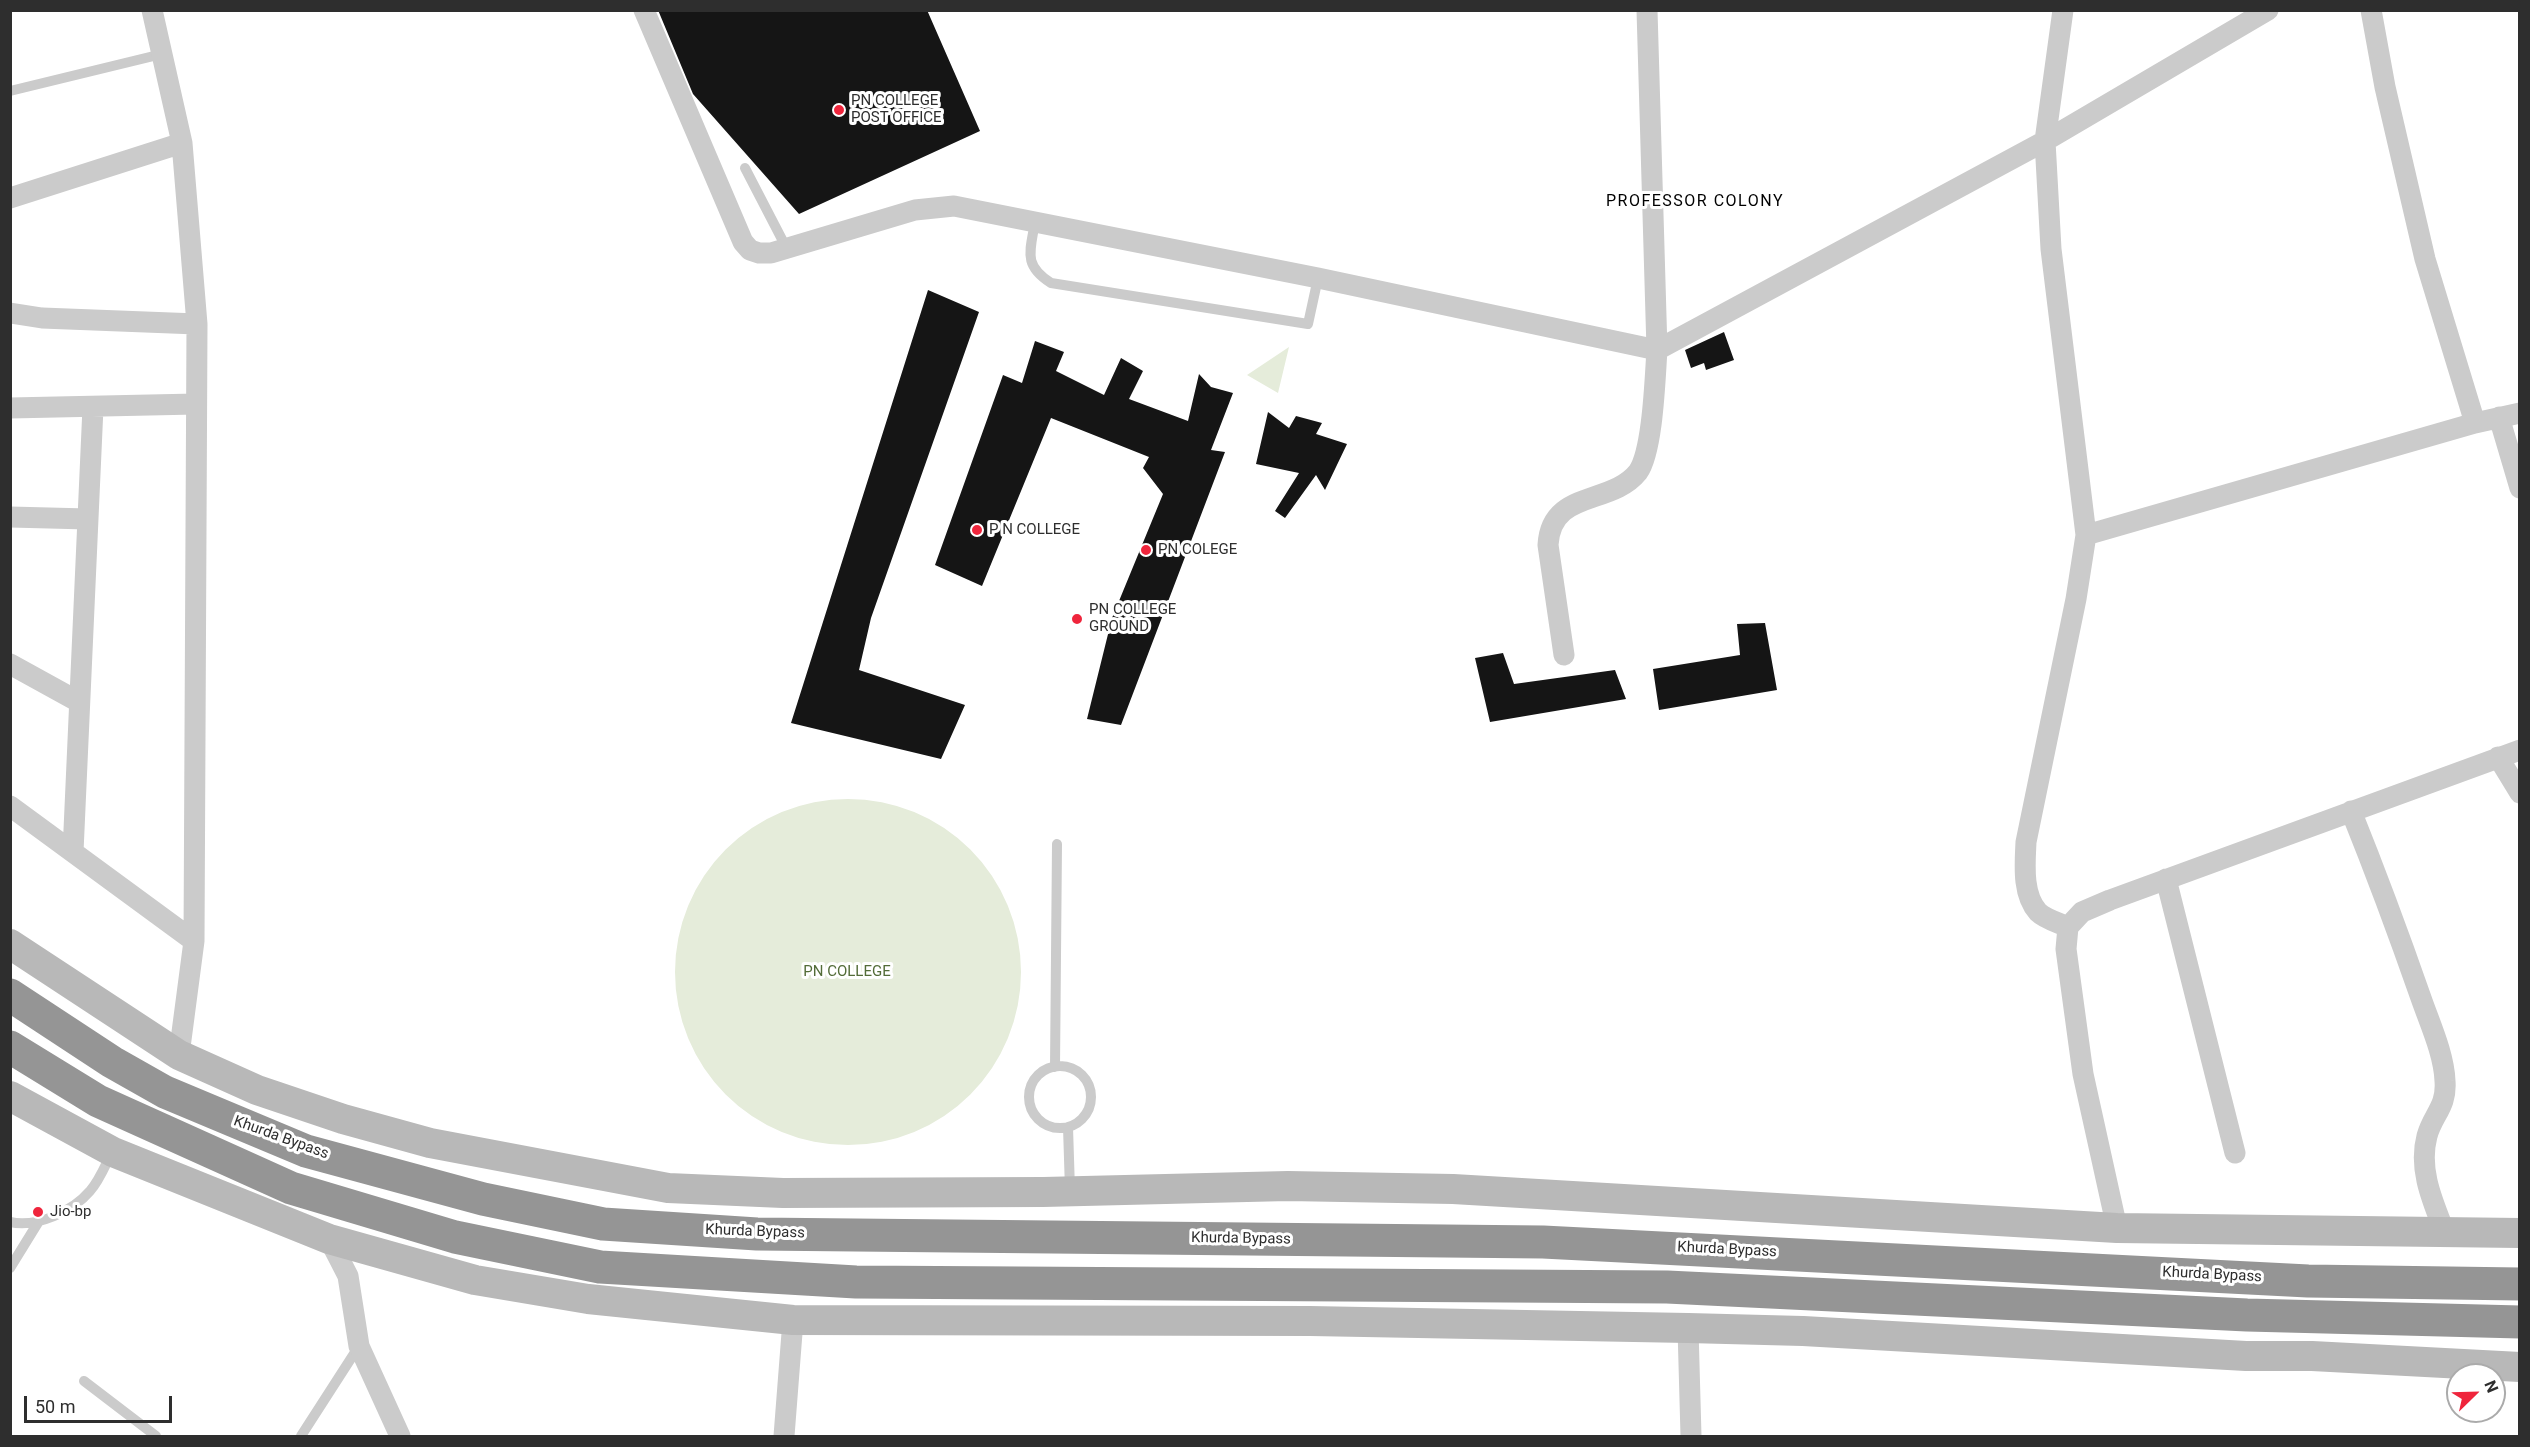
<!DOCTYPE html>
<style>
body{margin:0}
#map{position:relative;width:2530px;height:1447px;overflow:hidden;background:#fff;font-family:Roboto,sans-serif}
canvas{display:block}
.frame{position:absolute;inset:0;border:12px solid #2e2e2e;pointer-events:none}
.north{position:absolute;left:2446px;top:1363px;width:60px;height:60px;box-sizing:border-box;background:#fff;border:2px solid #ababab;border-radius:50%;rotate:67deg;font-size:16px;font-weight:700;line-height:24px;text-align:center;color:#2e2e2e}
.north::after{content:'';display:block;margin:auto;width:21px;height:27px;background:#ef253c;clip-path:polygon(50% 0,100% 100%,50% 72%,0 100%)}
.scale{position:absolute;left:24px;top:1396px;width:148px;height:27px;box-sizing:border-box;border:3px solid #2e2e2e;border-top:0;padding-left:8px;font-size:18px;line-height:21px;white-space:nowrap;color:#2e2e2e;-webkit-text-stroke:4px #fff;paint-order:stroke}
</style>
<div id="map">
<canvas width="2530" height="1447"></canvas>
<div class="frame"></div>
<div class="north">N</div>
<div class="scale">50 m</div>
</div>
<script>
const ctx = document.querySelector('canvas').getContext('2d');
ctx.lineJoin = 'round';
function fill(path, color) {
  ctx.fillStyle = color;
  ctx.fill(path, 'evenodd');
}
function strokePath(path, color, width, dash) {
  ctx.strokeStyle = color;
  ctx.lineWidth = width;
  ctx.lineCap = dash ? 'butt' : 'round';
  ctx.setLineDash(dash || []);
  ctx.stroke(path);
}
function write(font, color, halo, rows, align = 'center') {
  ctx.font = font + ' Roboto,sans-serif';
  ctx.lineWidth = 6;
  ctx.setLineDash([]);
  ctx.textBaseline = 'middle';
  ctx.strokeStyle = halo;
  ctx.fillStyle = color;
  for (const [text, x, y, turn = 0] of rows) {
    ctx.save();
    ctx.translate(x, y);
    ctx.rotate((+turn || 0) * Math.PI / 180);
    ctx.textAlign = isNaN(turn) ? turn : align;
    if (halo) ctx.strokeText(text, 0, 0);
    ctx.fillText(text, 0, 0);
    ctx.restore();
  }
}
fill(new Path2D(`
 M 1289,347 L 1278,393 L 1247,375 Z
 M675 972a173 173 0 1 1 346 0a173 173 0 1 1-346 0Z`), '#e5ecda');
fill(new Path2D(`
 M 658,10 L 927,10 L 980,131 L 799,214 L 693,94 Z
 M 928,290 L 979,312 L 871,618 L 859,670 L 965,705 L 941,759 L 791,723 Z
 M 1724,332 L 1734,360 L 1706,370 L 1704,363 L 1691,368 L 1685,350 Z
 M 1035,341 L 1064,352 L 1056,371 L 1104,395 L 1121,358 L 1143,371 L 1129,399 L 1188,421 L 1199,374 L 1211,387 L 1233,393 L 1211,450 L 1225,452 L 1121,725 L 1087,719 L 1112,618 L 1163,494 L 1143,468 L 1149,457 L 1051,418 L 982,586 L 935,565 L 1003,375 L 1022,383 Z
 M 1268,412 L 1289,428 L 1296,416 L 1322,423 L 1316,434 L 1347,444 L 1325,490 L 1316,475 L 1285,518 L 1275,511 L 1299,473 L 1256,464 Z
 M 1765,623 L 1777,690 L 1659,710 L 1653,669 L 1740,655 L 1737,624 Z
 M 1503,653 L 1514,684 L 1615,670 L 1626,699 L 1490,722 L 1475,658 Z`), '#151515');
strokePath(new Path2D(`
 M 10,91 L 162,54
 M 745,168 L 787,249
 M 1035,222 C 1030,252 1023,265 1051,283 L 1308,324 L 1318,278
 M1029 1097a31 31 0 1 1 62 0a31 31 0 1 1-62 0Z
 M 1055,1067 L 1057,844
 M 1068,1127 L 1070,1190
 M 10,1222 C 37,1228 73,1211 90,1191 C 99,1181 105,1166 111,1154
 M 10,1268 L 39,1221
 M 84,1381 L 156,1436
 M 301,1436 L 359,1346`), '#cbcbcb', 10);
strokePath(new Path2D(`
 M 152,10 L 182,143 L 197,324 L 194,941 L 179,1055
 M 644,10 L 743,242 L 750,250 L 759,253 L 771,253 L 915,210 L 954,206 L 1318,278 L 1657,350 L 1647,10
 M 2063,10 L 2045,141 L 2051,249 L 2086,535 L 2076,599 L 2026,842 C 2025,864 2022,894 2038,912 C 2045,919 2059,923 2068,927
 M 2371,10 L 2385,87 L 2425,259 L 2475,423
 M 10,198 L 182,143
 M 10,313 L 42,318 L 197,324
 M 10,408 L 196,404
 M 2499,417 L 2520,488
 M 10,517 L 88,519
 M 2086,535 L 2475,423 L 2520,413
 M 1564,655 L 1548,545 C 1551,489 1611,506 1638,472 C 1653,451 1655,377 1657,350 L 2045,141 L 2268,10
 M 10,664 L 79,702
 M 2498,757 L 2520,793
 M 10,806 L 194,941
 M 2351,811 C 2376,873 2399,935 2421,998 C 2430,1024 2444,1054 2445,1081 C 2447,1107 2433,1114 2427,1136 C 2418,1170 2433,1202 2445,1233
 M 73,852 L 93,407
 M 2166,879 L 2235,1153
 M 2117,1228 L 2083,1074 L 2066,949 L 2068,927 L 2082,912 L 2110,900 L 2520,750
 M 329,1239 L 348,1276 L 359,1346 L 400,1436
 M 1688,1328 L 1691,1436
 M 784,1436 L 793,1320`), '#cbcbcb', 21);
strokePath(new Path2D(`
 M 10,944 L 179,1055 L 257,1090 L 343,1119 L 430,1143 L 668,1188 L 783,1193 L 1043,1192 L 1288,1186 L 1453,1189 L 2117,1228 L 2520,1233
 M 10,1096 L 113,1152 L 329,1239 L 475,1280 L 588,1299 L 793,1320 L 1310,1321 L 1688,1328 L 1803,1331 L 2246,1356 L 2312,1356 L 2520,1367`), '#b8b8b8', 30);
strokePath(new Path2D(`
 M 10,995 L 112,1062 L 165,1092 L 306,1151 L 483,1199 L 603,1224 L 757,1234 L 1543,1242 L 2308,1281 L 2520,1284
 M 10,1047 L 98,1101 L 291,1188 L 455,1237 L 600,1267 L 856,1282 L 1667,1287 L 2247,1315 L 2520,1322`), '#959595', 33);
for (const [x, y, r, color] of [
 [839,110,6,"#ef253c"],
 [977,530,6,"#ef253c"],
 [1146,550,6,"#ef253c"],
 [1077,619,6,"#ef253c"],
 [38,1212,6,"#ef253c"]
]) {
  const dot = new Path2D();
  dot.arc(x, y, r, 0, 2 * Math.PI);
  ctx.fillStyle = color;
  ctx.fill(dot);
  strokePath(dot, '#fff', 2);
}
write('15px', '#2e2e2e', '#fff', [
 ["PN COLLEGE",851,101],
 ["POST OFFICE",851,118],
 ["P N COLLEGE",989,530],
 ["PN COLEGE",1158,550],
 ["PN COLLEGE",1089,610],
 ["GROUND",1089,627],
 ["Jio-bp",50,1212]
], 'left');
write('15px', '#536c38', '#fff', [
 ["PN COLLEGE",847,972]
]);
write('15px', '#2e2e2e', '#fff', [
 ["Khurda Bypass",281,1138,20],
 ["Khurda Bypass",755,1232,2],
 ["Khurda Bypass",1241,1239,1],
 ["Khurda Bypass",1727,1250,3],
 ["Khurda Bypass",2212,1275,3]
]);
ctx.letterSpacing = '1.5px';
write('16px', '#000', '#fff', [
 ["PROFESSOR COLONY",1695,202]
]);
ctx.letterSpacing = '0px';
</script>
